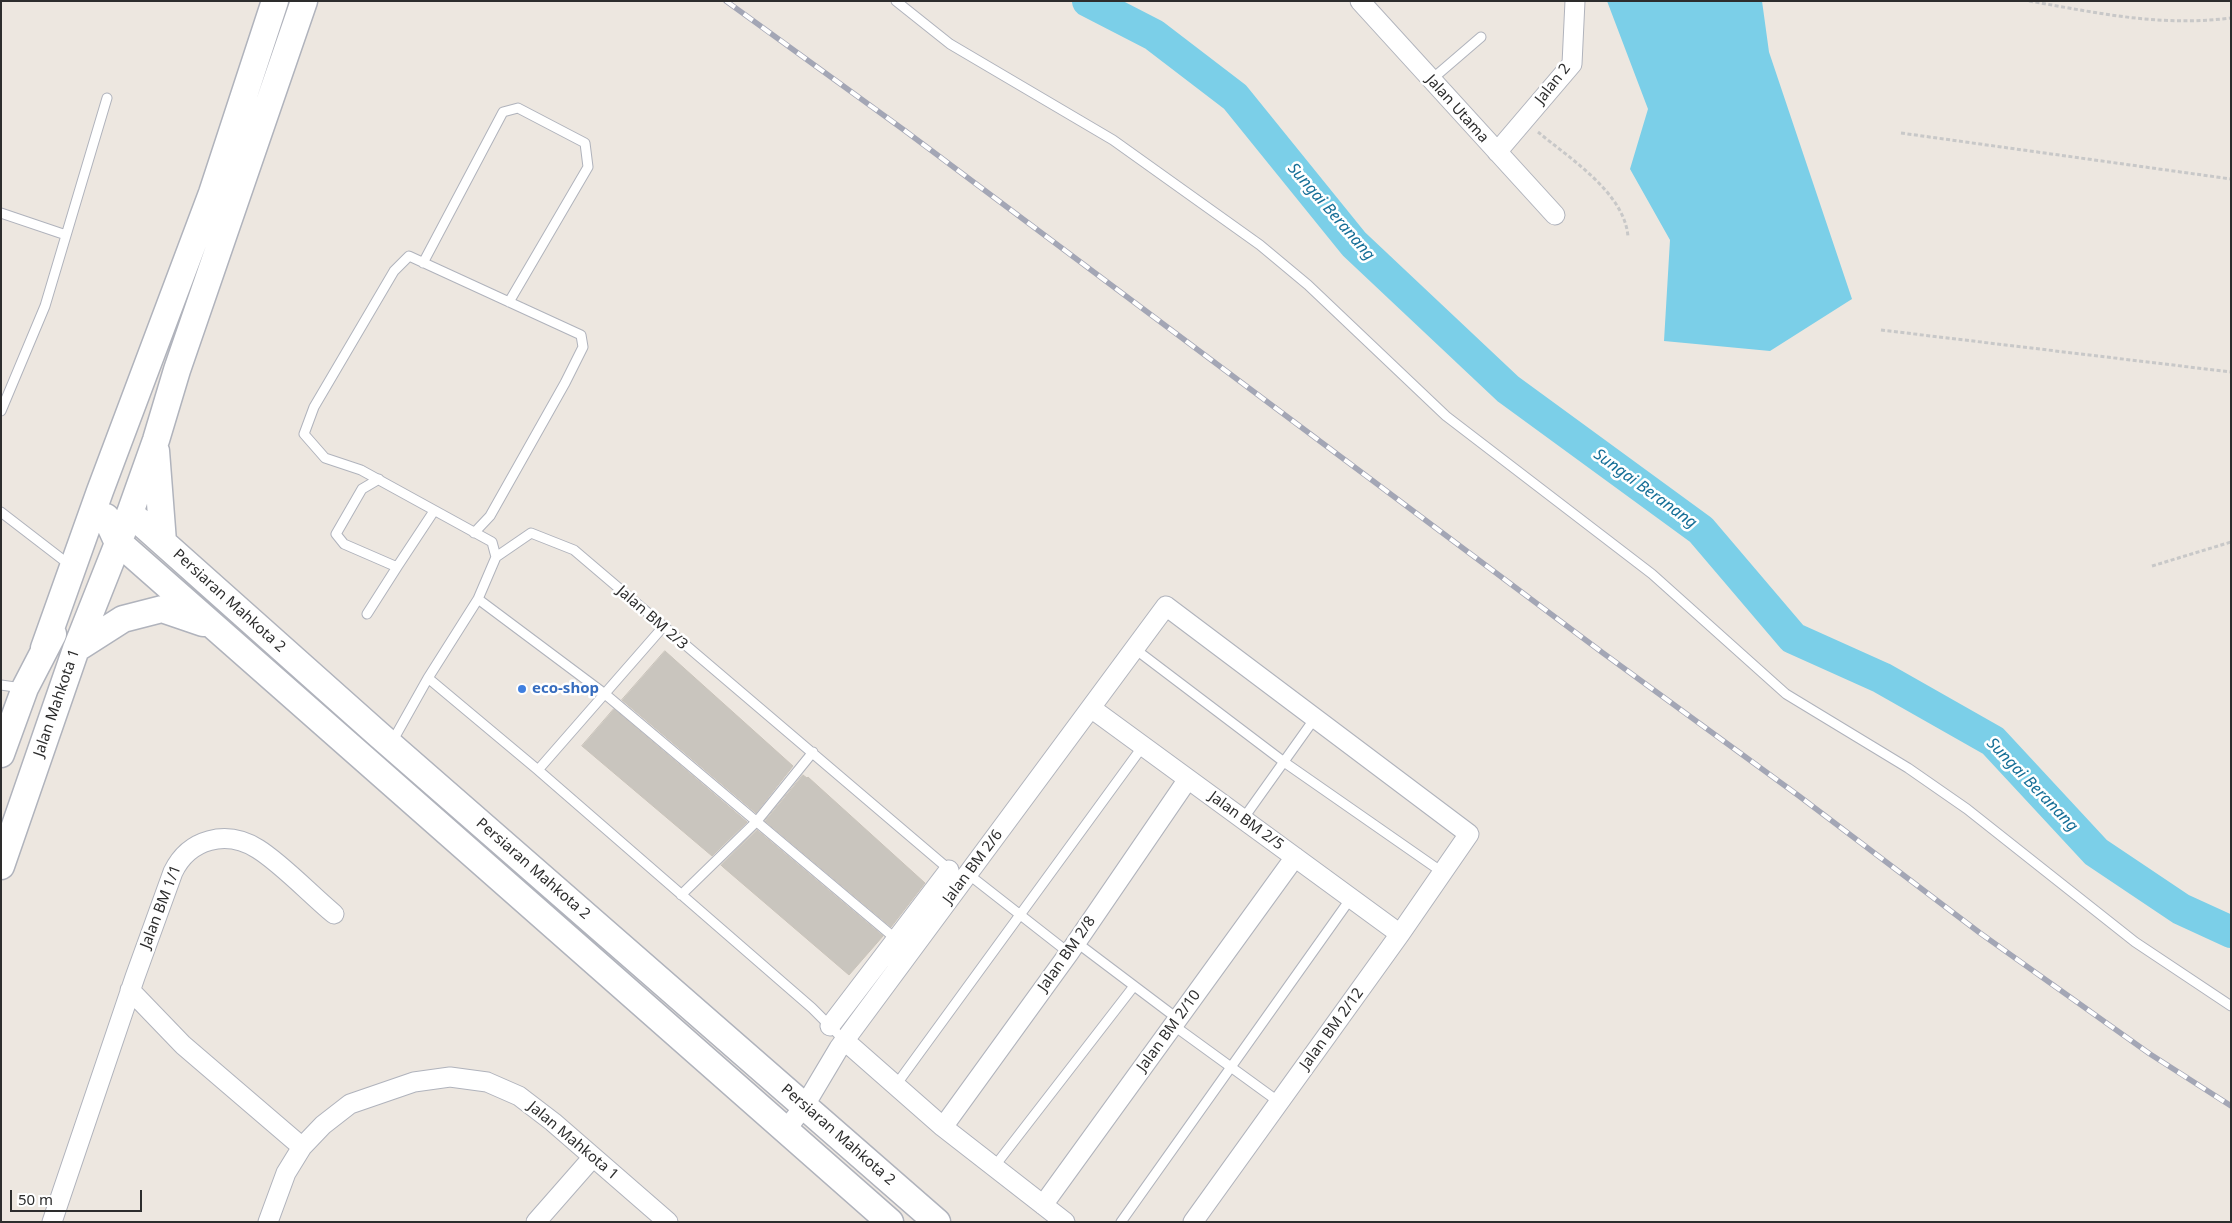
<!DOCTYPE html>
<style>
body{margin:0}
#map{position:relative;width:2232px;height:1223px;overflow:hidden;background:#ede7e0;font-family:"Noto Sans",sans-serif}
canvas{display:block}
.frame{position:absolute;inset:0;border:2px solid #2d2d2d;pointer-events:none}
.scale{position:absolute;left:10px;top:1190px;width:132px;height:22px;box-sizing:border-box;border:2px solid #2d2d2d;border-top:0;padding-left:6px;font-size:15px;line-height:18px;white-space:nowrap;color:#2d2d2d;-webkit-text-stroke:4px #fff;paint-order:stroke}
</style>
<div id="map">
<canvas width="2232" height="1223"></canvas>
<div class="frame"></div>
<div class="scale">50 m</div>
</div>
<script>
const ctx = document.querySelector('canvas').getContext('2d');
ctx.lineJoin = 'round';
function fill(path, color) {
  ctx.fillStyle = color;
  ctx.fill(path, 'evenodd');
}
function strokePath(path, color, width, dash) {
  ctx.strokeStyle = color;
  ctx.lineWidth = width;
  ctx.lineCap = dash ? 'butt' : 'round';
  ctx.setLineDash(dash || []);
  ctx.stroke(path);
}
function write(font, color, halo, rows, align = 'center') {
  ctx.font = font + ' "Noto Sans",sans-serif';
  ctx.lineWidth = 5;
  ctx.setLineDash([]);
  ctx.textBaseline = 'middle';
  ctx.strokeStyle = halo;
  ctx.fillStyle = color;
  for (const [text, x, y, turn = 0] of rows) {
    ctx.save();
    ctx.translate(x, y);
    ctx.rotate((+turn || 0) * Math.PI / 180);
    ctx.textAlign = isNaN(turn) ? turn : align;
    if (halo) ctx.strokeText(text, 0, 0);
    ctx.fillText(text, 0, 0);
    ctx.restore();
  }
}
fill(new Path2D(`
 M 1607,1 L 1762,1 L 1769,52 L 1852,299 L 1770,351 L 1664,341 L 1670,240 L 1630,169 L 1648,109 Z`), '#7bcfe8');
strokePath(new Path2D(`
 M 1088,1 L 1154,35 L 1235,97 L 1354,244 L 1508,389 L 1701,530 L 1793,638 L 1882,678 L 1993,741 L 2096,852 L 2181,909 L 2231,932`), '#7bcfe8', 32);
const building = new Path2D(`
 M 665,651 L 793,766 L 756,813 L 622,700 Z
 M 614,709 L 747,822 L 712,856 L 582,746 Z
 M 803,775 L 807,778 L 808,777 L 925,883 L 891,927 L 765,821 Z
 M 757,830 L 883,936 L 849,975 L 723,867 L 721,865 Z`);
fill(building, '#c9c5be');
strokePath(building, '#c9c3ba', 1);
const lane = new Path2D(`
 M 896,1 L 950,44 L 1113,140 L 1260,245 L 1308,285 L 1446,416 L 1652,574 L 1786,694 L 1908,768 L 1967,809 L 2135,942 L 2231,1006
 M 1431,80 L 1481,37
 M 1,213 L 66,235
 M 423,263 L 503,112 L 518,108 L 585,143 L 588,167 L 509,302
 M 1,411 L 45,306 L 107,98
 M 379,479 L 362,489 L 336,534 L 344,544 L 397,567 L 434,511
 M 1,512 L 71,566
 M 474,533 L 490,516 L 565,383 L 583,347 L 581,335 L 409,256 L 394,271 L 314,407 L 304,434 L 325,458 L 361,470 L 492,542 L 496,557
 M 478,599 L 605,694 L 896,939
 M 367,614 L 397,567
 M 663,627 L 538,770 L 812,1008 L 844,1040
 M 1135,649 L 1284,762 L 1442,872
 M 428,678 L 538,770
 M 1,685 L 22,688
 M 392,742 L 428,678 L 478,599 L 496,557 L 531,533 L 574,550 L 951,871
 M 1243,819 L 1315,718
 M 968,874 L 1069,953
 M 681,895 L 757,821 L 813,752
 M 1076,942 L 1178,1019
 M 1173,1025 L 1279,1102
 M 896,1085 L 1143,746
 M 994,1167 L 1134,986
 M 1121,1222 L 1351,898`);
const street = new Path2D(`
 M 1360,1 L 1555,215
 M 1497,152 L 1572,64 L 1575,1
 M 1091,708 L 1400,934
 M 130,990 L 183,1045 L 302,1147
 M 830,1026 L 949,870
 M 844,1040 L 943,1127 L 1065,1222
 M 943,1127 L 1069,953 L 1188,779
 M 785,1131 L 805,1105 L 839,1048 L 1166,606 L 1469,834 L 1400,934 L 1193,1222
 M 1043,1205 L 1295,857
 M 52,1222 L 135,977 L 173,872 C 189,839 226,829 258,849 C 282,864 311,895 334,914
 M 268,1222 L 286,1173 L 302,1147 L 323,1125 L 350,1104 L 414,1082 L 450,1077 L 487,1082 L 519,1096 L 553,1122 L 668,1222
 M 536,1222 L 593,1157`);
const secondary = new Path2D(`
 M 156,451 L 163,542
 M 130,513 L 378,734 L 937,1222
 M 106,517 L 117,541 L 890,1222
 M 44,648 L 100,491 L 212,193 L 275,1
 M 76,649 L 123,619 L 162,609 L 203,623
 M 1,754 L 25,688 L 53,634
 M 1,866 L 76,649 L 130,513 L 156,440 L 177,370 L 304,1`);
strokePath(lane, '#b0b3bc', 11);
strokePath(street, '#b0b3bc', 21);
strokePath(secondary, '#b0b3bc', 29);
strokePath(new Path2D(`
 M 2029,1 C 2099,13 2159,27 2231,18
 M 1538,132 C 1569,158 1625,193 1628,237
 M 1901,133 L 2231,179
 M 1881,330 L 2231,372
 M 2152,566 L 2231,542`), '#c8c8c8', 3, [4, 2.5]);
strokePath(lane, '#fff', 9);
strokePath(street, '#fff', 19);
strokePath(secondary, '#fff', 26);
const rail = new Path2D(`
 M 726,1 L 904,130 L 1603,653 L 1799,796 L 1980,933 L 2150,1054 L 2231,1106`);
strokePath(rail, '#a3a6b5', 5.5);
strokePath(rail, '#fff', 4, [11]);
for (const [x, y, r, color] of [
 [522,689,5,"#3f7fe0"]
]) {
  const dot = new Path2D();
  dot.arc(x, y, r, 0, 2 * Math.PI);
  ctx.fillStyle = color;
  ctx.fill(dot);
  strokePath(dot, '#fff', 2);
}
write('15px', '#2d2d2d', '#fff', [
 ["Jalan 2",1553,84,-52],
 ["Jalan Utama",1457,109,48],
 ["Persiaran Mahkota 2",229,601,42],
 ["Jalan BM 2/3",652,618,41],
 ["Jalan Mahkota 1",57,703,-71],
 ["Jalan BM 2/5",1246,821,36],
 ["Jalan BM 2/6",973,867,-53],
 ["Persiaran Mahkota 2",533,869,41],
 ["Jalan BM 1/1",161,907,-69],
 ["Jalan BM 2/8",1067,954,-55],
 ["Jalan BM 2/12",1332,1029,-54],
 ["Jalan BM 2/10",1169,1031,-54],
 ["Persiaran Mahkota 2",838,1135,41],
 ["Jalan Mahkota 1",573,1141,40]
]);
write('bold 15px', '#366cbe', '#fff', [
 ["eco-shop",532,689]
], 'left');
write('italic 16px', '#166f97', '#fff', [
 ["Sungai Beranang",1331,212,49],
 ["Sungai Beranang",1645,489,36],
 ["Sungai Beranang",2032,785,46]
]);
</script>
